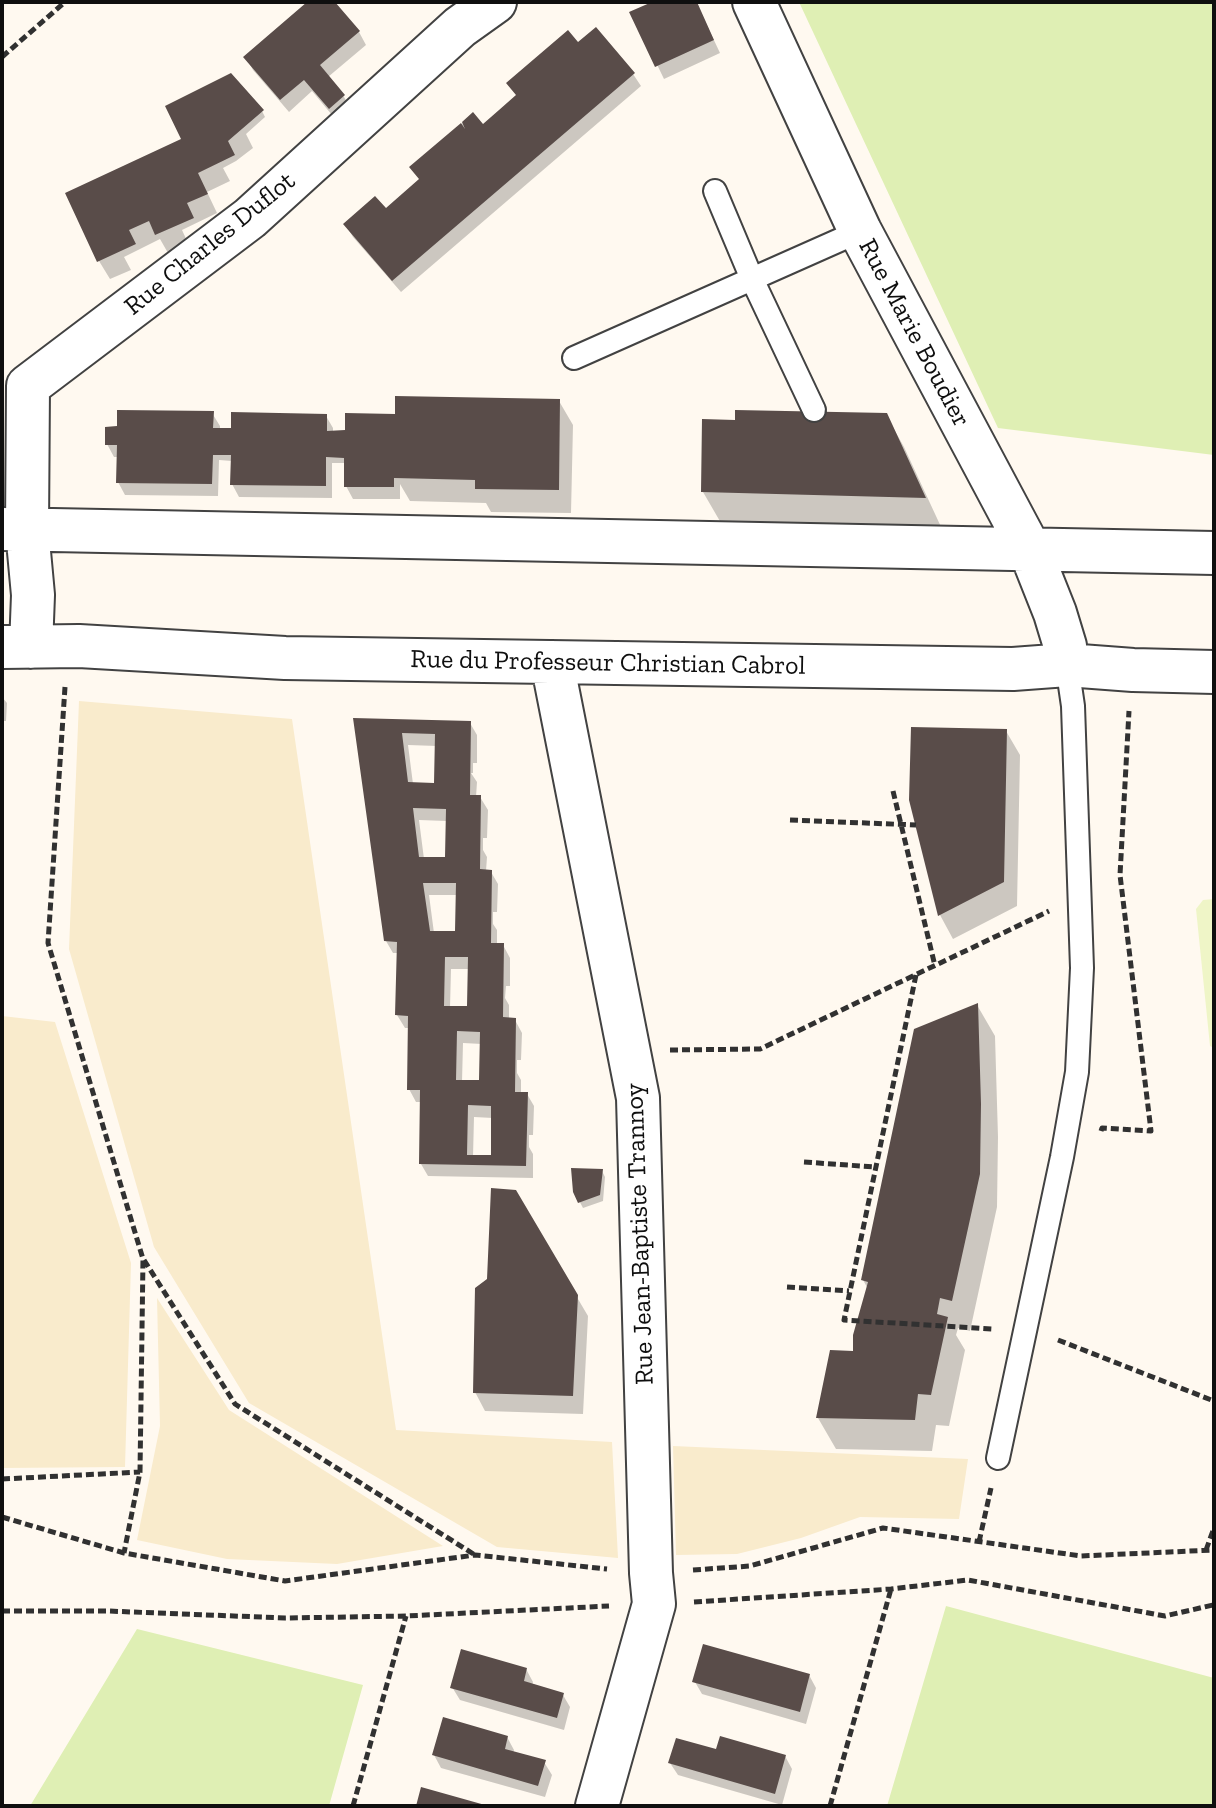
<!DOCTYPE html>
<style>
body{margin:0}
#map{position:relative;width:1216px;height:1808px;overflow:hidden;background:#fff9f0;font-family:"Zilla Slab",serif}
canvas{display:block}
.frame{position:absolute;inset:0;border:4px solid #0f0f0f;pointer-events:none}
</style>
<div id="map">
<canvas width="1216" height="1808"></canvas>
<div class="frame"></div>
</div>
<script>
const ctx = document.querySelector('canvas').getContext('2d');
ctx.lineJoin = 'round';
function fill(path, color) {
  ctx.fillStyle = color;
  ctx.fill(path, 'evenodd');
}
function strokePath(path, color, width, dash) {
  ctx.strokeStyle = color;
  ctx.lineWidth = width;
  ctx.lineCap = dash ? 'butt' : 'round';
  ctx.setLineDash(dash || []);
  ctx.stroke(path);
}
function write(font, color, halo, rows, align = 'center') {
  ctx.font = font + ' "Zilla Slab",serif';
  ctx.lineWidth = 8;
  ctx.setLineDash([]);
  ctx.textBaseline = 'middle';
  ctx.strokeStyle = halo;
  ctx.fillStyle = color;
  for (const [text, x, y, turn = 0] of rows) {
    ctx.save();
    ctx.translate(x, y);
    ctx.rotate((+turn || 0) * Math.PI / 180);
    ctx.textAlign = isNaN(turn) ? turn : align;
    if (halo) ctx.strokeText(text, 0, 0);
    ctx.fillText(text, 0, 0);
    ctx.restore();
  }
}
fill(new Path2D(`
 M 79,701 L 292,719 L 396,1430 L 612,1442 L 618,1558 L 497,1547 L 249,1403 L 154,1247 L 69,949 Z
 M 2,1016 L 55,1022 L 131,1263 L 125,1467 L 2,1468 Z
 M 157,1298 L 229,1410 L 443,1546 L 337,1564 L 227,1559 L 137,1540 L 160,1426 Z
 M 673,1446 L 968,1459 L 959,1519 L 860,1517 L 801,1538 L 737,1554 L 676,1555 Z`), '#f9ebcc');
fill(new Path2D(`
 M 799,2 L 1214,2 L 1214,455 L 998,428 Z
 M 946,1606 L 1214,1678 L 1214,1806 L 887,1806 Z
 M 137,1629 L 363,1685 L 329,1806 L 30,1806 Z`), '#dfefb4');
fill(new Path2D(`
 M 1214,899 L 1214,1048 L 1210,1046 L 1196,909 L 1203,900 Z`), '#eff5c7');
fill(new Path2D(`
 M 310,2 L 333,2 L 359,32 L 366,45 L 328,77 L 344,97 L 351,109 L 337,121 L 312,91 L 289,112 L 253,70 L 246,57 Z
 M 652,2 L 696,2 L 720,53 L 664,79 L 632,13 L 653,4 Z
 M 633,74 L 641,86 L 401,292 L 353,237 L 345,224 L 385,211 L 421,180 L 424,157 L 472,115 L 482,127 Z
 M 262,111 L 265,117 L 246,134 L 253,148 L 236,161 L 223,168 L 230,181 L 207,192 L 217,213 L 182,230 L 188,243 L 168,253 L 160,239 L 124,257 L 131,270 L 110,279 L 99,261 L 68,194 Z
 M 559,401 L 573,425 L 571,513 L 491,512 L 486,503 L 410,501 L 400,484 L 400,499 L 353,499 L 346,486 L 346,463 L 332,463 L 332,498 L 239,497 L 232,484 L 232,461 L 219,460 L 218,496 L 125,495 L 118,482 L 118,457 L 114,457 L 107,444 L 212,413 L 220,426 L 220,430 L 326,416 L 333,428 L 333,432 L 347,432 L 393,416 Z
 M 886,415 L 904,447 L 942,529 L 721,523 L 703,492 L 737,422 Z
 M 2,697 L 7,703 L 6,721 L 2,721 Z
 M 355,720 L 470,723 L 477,735 L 477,763 L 473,763 L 473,773 L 471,773 L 477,782 L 476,797 L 480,797 L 488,810 L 487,838 L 483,838 L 483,850 L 487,857 L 486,871 L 491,872 L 498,884 L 497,912 L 493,912 L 493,924 L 497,930 L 497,945 L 503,945 L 510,958 L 510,986 L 506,986 L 505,998 L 509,1005 L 509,1020 L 515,1020 L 522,1033 L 521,1060 L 517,1060 L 517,1073 L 521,1080 L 521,1094 L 527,1094 L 534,1106 L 533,1135 L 529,1135 L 529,1147 L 533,1154 L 533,1178 L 428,1176 L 421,1164 L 422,1102 L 416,1102 L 409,1089 L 410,1028 L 405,1028 L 397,1015 L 398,953 L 393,953 L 386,941 ZM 408,745 L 437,746 L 436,785 L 413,784 ZM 419,820 L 447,821 L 447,859 L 424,859 ZM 429,895 L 458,895 L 457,933 L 434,933 ZM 451,969 L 470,969 L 469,1008 L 450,1008 ZM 463,1043 L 482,1044 L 481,1082 L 462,1082 ZM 474,1117 L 493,1118 L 493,1157 L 473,1157 Z
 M 1006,731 L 1020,755 L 1017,906 L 953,939 L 940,915 Z
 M 977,1005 L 995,1036 L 998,1137 L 997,1207 L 970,1331 L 958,1328 L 956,1335 L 965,1350 L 949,1426 L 936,1425 L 932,1451 L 836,1449 L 818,1418 L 855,1353 L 868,1289 L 863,1280 Z
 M 602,1171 L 605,1177 L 603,1201 L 583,1208 L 574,1191 Z
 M 515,1192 L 588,1316 L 583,1414 L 485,1411 L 475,1392 L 489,1280 Z
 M 526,1669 L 533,1682 L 532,1686 L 563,1695 L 570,1707 L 564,1730 L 460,1700 L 452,1687 Z
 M 809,1675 L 816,1688 L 806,1724 L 702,1694 L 695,1682 Z
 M 507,1737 L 514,1750 L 513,1754 L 544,1762 L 552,1775 L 545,1797 L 441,1768 L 434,1755 Z
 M 718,1752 L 785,1756 L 792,1769 L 782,1805 L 678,1775 L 670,1763 Z`), '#0003');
fill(new Path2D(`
 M 307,2 L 335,2 L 360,31 L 320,65 L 345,95 L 329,109 L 304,80 L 280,100 L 243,57 Z
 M 652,2 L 697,2 L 714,40 L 655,67 L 629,12 Z
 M 596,27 L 635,73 L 392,281 L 343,224 L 375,196 L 386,208 L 419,179 L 409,167 L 461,123 L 465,129 L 462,122 L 473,112 L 483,124 L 499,110 L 516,95 L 506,83 L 568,30 L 578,42 Z
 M 231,73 L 264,110 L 228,141 L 235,155 L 198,173 L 208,194 L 187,203 L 194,218 L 155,235 L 149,221 L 129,230 L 136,244 L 97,262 L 65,193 L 181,139 L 165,106 Z
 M 395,396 L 560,399 L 559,490 L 475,489 L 475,480 L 394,478 L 394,487 L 344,487 L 344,458 L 326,457 L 326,486 L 230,485 L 231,455 L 213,455 L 212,484 L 116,483 L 117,445 L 105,445 L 105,427 L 117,426 L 117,410 L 214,411 L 213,428 L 231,428 L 231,412 L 327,414 L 327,431 L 345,430 L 345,413 L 395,414 Z
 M 735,410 L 887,413 L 926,498 L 701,492 L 702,419 L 735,420 Z
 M 353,718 L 471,721 L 470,795 L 481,795 L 480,869 L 492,870 L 491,943 L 504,943 L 503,1017 L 516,1018 L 515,1092 L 528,1092 L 526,1166 L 419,1164 L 420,1090 L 407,1090 L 408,1016 L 395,1015 L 397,942 L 384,941 ZM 402,733 L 435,734 L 434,783 L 408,782 ZM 413,808 L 446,809 L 445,857 L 419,857 ZM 423,883 L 456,883 L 455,931 L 430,931 ZM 445,957 L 468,957 L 467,1006 L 444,1006 ZM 457,1031 L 480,1032 L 479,1080 L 456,1080 ZM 468,1105 L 491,1106 L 491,1155 L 467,1155 Z
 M 911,727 L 1007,729 L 1004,882 L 938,916 L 909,800 Z
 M 978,1003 L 981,1104 L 980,1174 L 952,1301 L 940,1298 L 937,1314 L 948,1317 L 931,1395 L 918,1394 L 915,1420 L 816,1418 L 830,1350 L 853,1351 L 853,1335 L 868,1282 L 861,1280 L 914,1029 Z
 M 571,1168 L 603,1169 L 600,1195 L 578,1203 L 573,1192 Z
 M 491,1188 L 516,1190 L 578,1295 L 573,1396 L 473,1393 L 475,1288 L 487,1279 Z
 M 703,1644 L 810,1674 L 800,1712 L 692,1682 Z
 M 461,1649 L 527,1668 L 524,1681 L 564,1693 L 557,1718 L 450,1688 Z
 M 443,1717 L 508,1736 L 505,1749 L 546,1760 L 538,1786 L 432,1755 Z
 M 720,1736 L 786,1755 L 775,1794 L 668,1763 L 676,1738 L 716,1749 Z
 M 421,1787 L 485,1805 L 485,1806 L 416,1806 Z`), '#594c49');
const lane = new Path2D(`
 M 715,191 L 752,279 L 814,410
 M 574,358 L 860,231
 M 998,1458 L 1062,1157 L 1077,1072 L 1082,968 L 1073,706 L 1067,665`);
const street = new Path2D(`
 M 754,2 L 860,231 L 1030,550 L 1055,613 L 1065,646 L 1067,665
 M 2,529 L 1214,553
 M 2,647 L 79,646 L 285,658 L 1013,669 L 1067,665 L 1133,670 L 1214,672
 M 31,647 L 33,595 L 27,530 L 28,386 L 250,218 L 460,27 L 495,2
 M 552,662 L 638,1098 L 651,1573 L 654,1604 L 597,1806`);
strokePath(lane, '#424242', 26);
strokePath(street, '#424242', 46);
strokePath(new Path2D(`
 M 2,57 L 65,2
 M 65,687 L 48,943 L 143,1259 L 140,1472 L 124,1553
 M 893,791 L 935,966
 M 790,820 L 916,825
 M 916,975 L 844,1320 L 993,1329
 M 670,1050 L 760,1049 L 1049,911
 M 1101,1131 L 1102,1128 L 1151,1131 L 1120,875 L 1129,711
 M 804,1162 L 875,1167
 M 144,1260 L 235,1404 L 475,1555
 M 787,1287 L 849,1291
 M 1058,1340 L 1214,1401
 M 2,1479 L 140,1472
 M 2,1517 L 124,1553 L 285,1581 L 475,1555 L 607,1569
 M 979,1542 L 991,1488
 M 1206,1550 L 1214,1528
 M 693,1570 L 750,1566 L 883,1528 L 1081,1556 L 1214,1550
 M 694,1602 L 891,1589 L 968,1580 L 1165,1616 L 1213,1605 L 1214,1603
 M 2,1611 L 107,1611 L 285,1618 L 406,1616 L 609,1606
 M 353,1806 L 406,1616
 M 830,1806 L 891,1589`), '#313131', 5, [8, 4]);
strokePath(lane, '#fff', 22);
strokePath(street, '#fff', 42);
write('26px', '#0f0f0f', '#fff', [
 ["Rue Charles Duflot",210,244,-39],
 ["Rue Marie Boudier",914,333,62],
 ["Rue du Professeur Christian Cabrol",608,663,1],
 ["Rue Jean-Baptiste Trannoy",640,1234,-92]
]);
</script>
